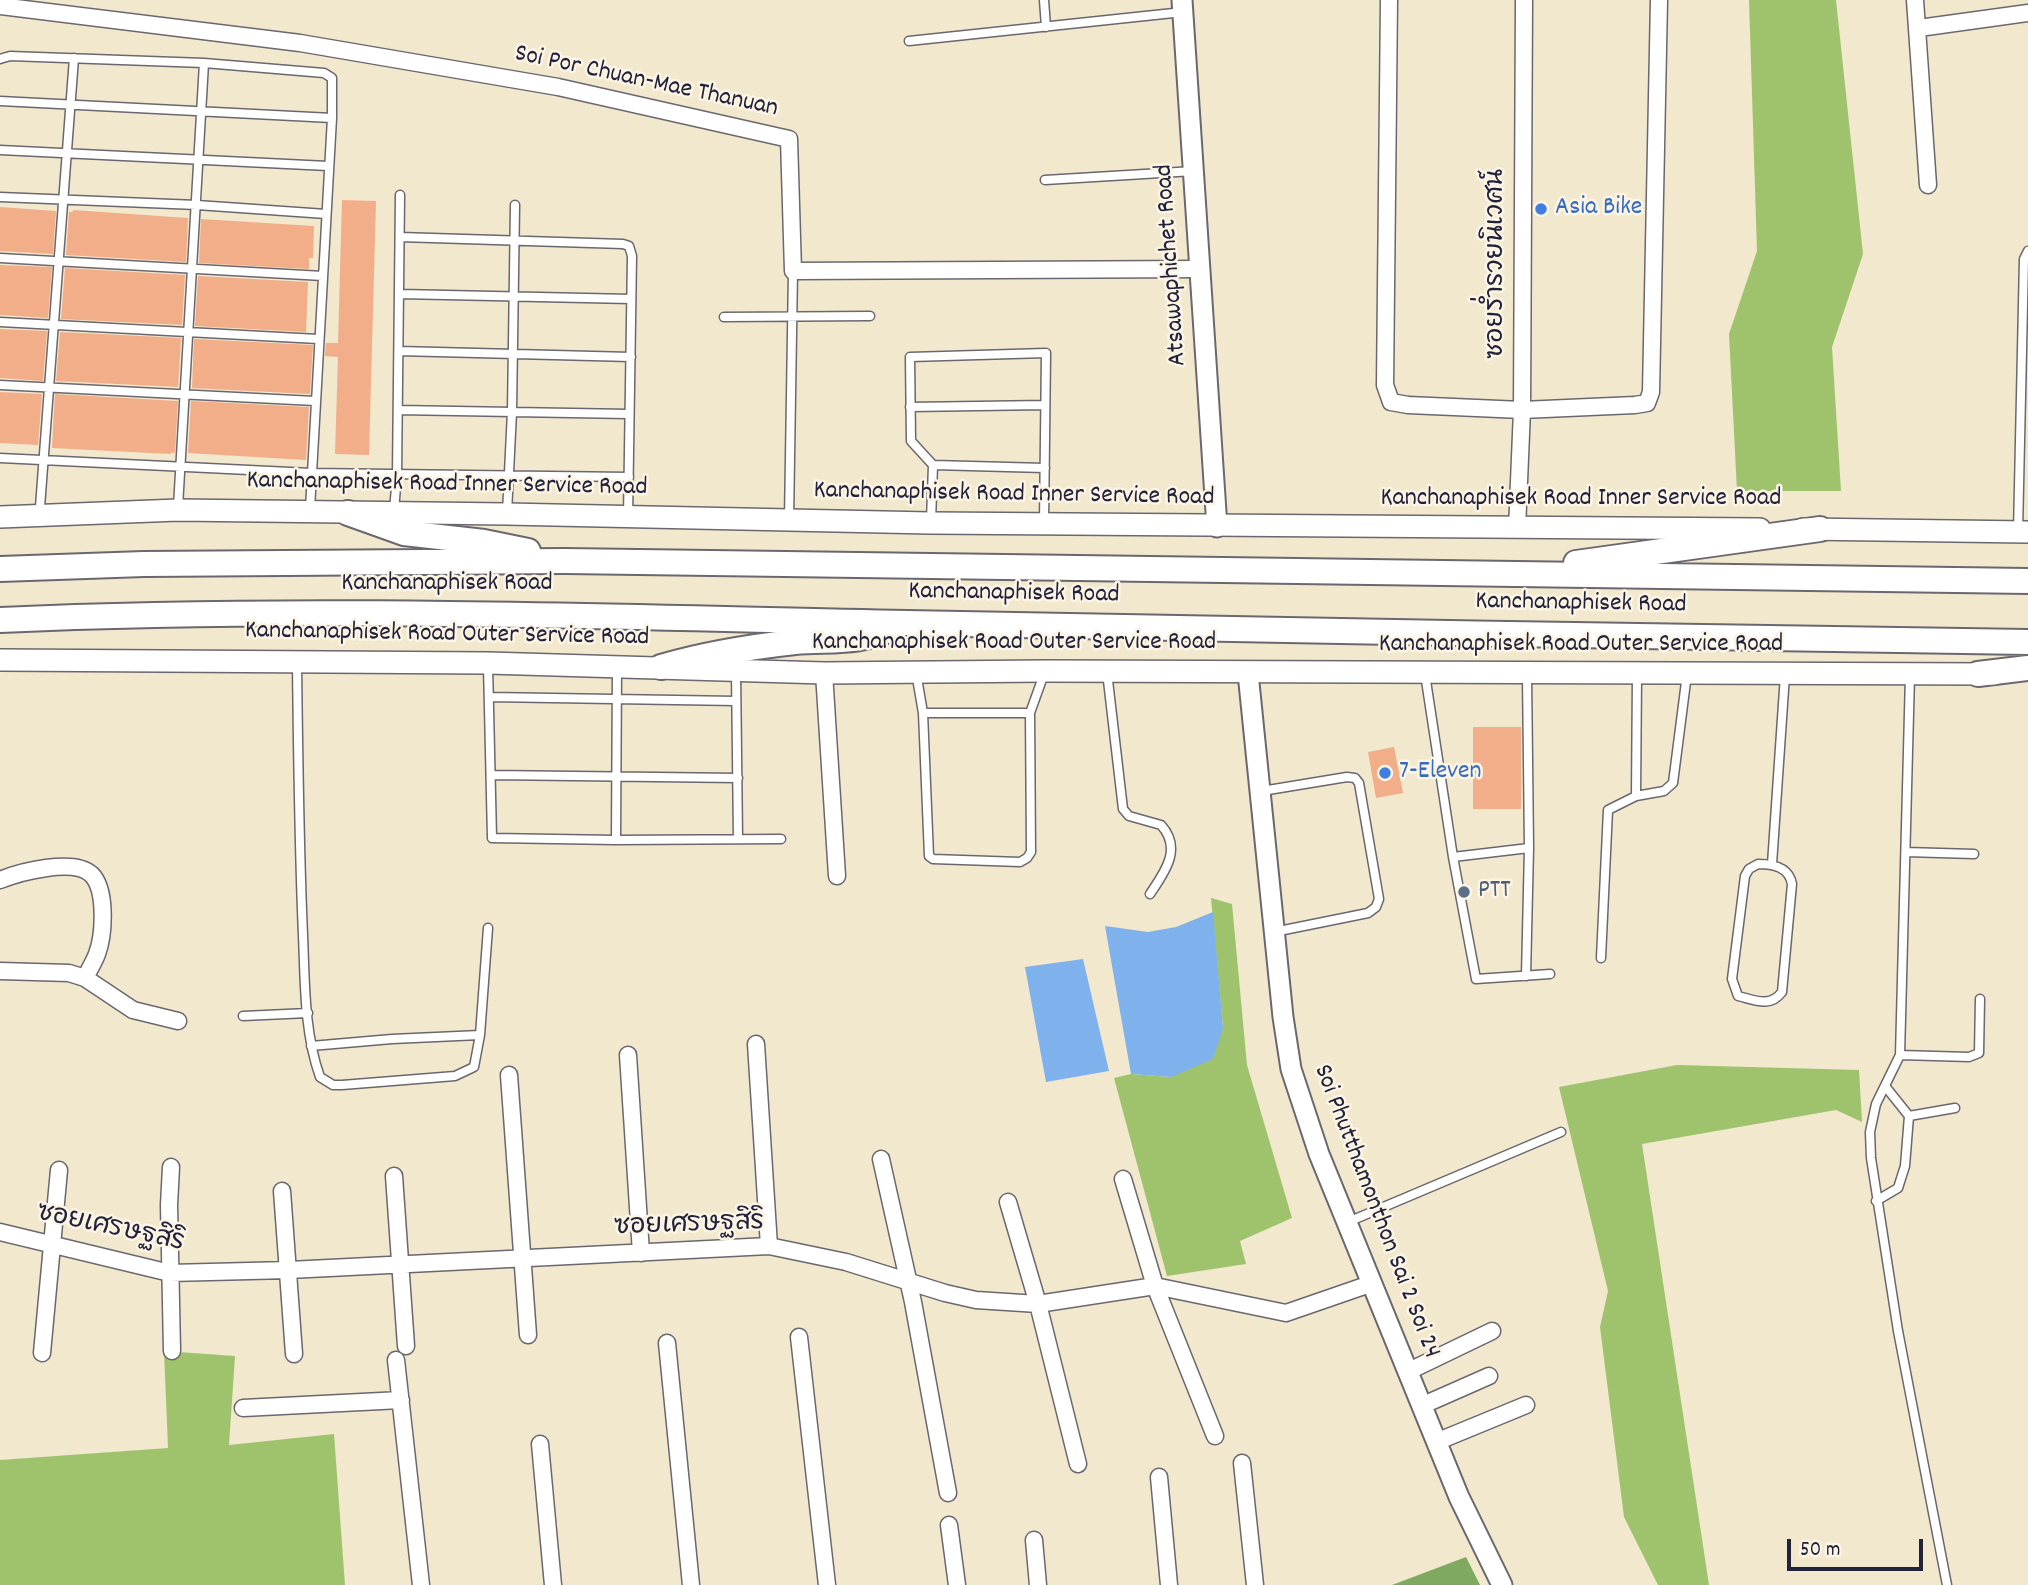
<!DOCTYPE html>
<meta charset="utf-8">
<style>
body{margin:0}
#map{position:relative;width:2028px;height:1585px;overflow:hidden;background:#f1e8cd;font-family:Dekko,sans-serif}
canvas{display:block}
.scale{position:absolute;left:1787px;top:1539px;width:136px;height:32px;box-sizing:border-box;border:4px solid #22223b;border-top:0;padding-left:9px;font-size:21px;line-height:24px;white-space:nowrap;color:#22223b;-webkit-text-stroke:5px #fcf5e5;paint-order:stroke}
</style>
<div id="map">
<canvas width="2028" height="1585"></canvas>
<div class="scale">50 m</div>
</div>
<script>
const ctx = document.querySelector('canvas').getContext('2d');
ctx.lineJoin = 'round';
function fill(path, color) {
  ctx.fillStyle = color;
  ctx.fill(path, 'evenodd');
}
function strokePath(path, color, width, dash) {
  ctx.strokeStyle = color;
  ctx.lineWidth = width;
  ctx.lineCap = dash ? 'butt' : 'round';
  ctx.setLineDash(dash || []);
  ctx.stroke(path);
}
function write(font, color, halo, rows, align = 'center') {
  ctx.font = font + ' Dekko,"Playpen Sans Thai",sans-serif';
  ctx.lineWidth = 5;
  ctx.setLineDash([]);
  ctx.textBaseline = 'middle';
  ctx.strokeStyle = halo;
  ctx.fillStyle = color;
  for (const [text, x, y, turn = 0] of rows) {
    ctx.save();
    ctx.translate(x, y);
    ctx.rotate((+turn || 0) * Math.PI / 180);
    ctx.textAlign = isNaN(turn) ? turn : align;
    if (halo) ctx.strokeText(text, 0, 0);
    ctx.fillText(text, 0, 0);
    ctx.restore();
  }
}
fill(new Path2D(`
 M 1749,0 L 1836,0 L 1863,254 L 1832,347 L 1841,491 L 1737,491 L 1729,334 L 1757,251 Z
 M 1211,898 L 1232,904 L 1247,1065 L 1292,1218 L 1240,1241 L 1246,1264 L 1167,1276 L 1114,1078 L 1131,1074 L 1171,1077 L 1223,1028 Z
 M 1677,1065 L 1859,1070 L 1862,1122 L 1836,1110 L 1642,1144 L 1709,1585 L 1658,1585 L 1624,1517 L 1600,1327 L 1608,1291 L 1559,1087 Z
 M 164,1351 L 235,1356 L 229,1445 L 334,1434 L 345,1585 L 0,1585 L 0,1460 L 168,1448 Z`), '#9fc36d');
fill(new Path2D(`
 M 1466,1557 L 1480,1585 L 1392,1585 Z`), '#7fa960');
fill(new Path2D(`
 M 1213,912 L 1223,1028 L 1213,1059 L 1171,1077 L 1131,1074 L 1105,926 L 1148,932 L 1176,927 Z
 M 1083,959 L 1109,1071 L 1046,1082 L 1025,967 Z`), '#7fb2ec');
fill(new Path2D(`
 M 342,200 L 376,201 L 369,455 L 335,454 L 338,357 L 325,356 L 326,343 L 338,343 Z
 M 0,207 L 56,211 L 53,254 L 0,251 Z
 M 73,210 L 188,218 L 186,262 L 66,255 L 69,212 L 73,212 Z
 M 201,219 L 314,226 L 313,258 L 309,258 L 309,269 L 199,263 Z
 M 0,265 L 52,267 L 48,318 L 0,315 Z
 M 65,268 L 185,275 L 182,325 L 61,319 Z
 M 198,276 L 308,282 L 306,332 L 195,326 Z
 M 0,329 L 47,331 L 43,381 L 0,378 Z
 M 60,332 L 181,338 L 178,387 L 56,381 Z
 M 194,339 L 313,345 L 310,394 L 192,388 Z
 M 0,392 L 42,394 L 38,445 L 0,443 Z
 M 55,394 L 178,401 L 175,453 L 171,452 L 171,454 L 52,448 Z
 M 191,401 L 309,407 L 306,460 L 188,453 Z
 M 1473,727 L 1521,727 L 1521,809 L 1473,809 Z
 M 1394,747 L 1403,793 L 1376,798 L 1368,752 Z`), '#f2ad89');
const service = new Path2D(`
 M 1044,0 L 1046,27
 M 909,41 L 1183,12
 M 0,59 L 10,56 L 204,63 L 324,73 L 332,78 L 332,118 L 310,509
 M 0,101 L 332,118
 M 0,150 L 328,166
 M 1045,180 L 1194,171
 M 0,197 L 197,205 L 326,214
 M 400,237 L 623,244 L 629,246 L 632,256 L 628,517
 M 0,258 L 323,276
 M 400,294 L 631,299
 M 724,317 L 870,316
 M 0,322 L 318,339
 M 399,351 L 631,357
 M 0,385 L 315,401
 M 910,407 L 1045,405
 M 398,410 L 629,414
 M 0,458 L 311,473 L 629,477
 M 933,465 L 1045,468
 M 40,507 L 74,58
 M 178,507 L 204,63
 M 394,511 L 397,475 L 400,195
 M 507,513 L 512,412 L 515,205
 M 789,520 L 793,271
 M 931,521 L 933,465 L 911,441 L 910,357 L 1046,353 L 1044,523
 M 2018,532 L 2024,259 L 2028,251
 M 297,662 C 298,753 299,844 303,935 C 305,982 304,1032 320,1077 L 333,1085 L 342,1085 L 455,1076 L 474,1067 L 480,1035 L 488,928
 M 488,665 L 492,838 L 616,840 L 781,839
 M 736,671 L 738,839
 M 916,672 L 923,713 L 929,856 L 933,859 L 1020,862 L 1027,858 L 1031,852 L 1030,713 L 1044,674
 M 1107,672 L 1123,809 L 1129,816 L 1161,825 C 1183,849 1164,873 1150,894
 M 1425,674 L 1453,857 L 1529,848 L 1527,675
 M 1910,675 L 1900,1055 L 1876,1104 L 1870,1132 L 1871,1158 L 1898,1331 L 1947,1585
 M 1637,676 L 1636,796 L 1664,791 L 1673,783 L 1687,674
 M 490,697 L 736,701
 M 923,713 L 1030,713
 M 491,775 L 738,778
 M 1262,791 L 1347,777 L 1355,778 L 1359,783 L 1379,899 L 1376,907 L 1368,913 L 1274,932
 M 616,840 L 617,668
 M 1906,852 L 1974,854
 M 1453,857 L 1476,979 L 1550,974
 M 1758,864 C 1773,864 1789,867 1792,884 L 1782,992 C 1770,1008 1755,1000 1738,996 L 1732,979 L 1745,876 L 1749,869 Z
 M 1772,864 L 1785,675
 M 1601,958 L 1608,810 L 1636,796
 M 1526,976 L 1529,848
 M 243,1016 L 308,1013
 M 311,1046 L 392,1039 L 480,1035
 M 1900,1055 L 1969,1057 L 1979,1053 L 1980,999
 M 1909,1116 L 1955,1108
 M 1876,1201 L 1898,1188 L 1905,1166 L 1909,1116 L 1885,1086
 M 1348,1222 L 1561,1132`);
const minor = new Path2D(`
 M 1389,0 L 1385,385 L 1391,402 L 1408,405 L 1522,410 L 1635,405 L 1647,403 L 1651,392 L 1659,0
 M 1915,0 L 1928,185
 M 0,6 L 300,43 L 558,87 L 789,139 L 793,271 L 1200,269
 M 1919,28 L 2028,13
 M 1517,529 L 1522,410 L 1524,0
 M 824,673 L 837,876
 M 0,880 C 20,872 73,858 91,874 C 107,889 104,935 97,954 C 94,962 89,970 85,978 L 69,973 L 0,971
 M 85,978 L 133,1010 L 178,1021
 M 756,1044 L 769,1246
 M 628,1055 L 641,1253
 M 509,1075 L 528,1335
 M 881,1159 L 913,1302 L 948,1493
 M 171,1167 L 169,1205 L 172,1351
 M 394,1176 L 406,1346
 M 1123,1179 L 1155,1286 L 1215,1436
 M 282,1191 L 294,1354
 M 1008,1202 L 1038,1304 L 1078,1464
 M 0,1232 L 170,1273 L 289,1270 L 769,1246 L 846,1262 L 945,1293 L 976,1300 L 1038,1304 L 1155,1286 L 1286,1313 L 1370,1284
 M 799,1337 L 827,1585
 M 667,1343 L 691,1585
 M 42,1353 L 59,1170
 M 396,1360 L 421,1585
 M 1407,1372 L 1492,1331
 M 1421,1406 L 1489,1376
 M 243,1408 L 401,1400
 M 1436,1442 L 1526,1405
 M 540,1444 L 553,1585
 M 1242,1463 L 1255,1585
 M 1159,1477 L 1169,1585
 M 949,1525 L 957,1585
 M 1034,1540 L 1038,1585`);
const tertiary = new Path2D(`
 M 1182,0 L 1217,527
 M 1248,673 L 1283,1017 L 1291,1069 L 1319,1154 L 1459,1497 L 1502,1585`);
const secondary = new Path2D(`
 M 0,517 L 178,510 L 507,514 L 930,523 L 1760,529
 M 1803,529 L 2028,532
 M 0,660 L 488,663 L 824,673 L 1045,671 L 1994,674`);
const trunk = new Path2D(`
 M 348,513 L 404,533 L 484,542 L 528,551
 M 1576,563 L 1820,529
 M 0,569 L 144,564 L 565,561 L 2028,581
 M 0,620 C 302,606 605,617 907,623 C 1281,631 1654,636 2028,642
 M 661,667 C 706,654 749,647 795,642 C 834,639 858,644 896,627
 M 1978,674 L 2028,668`);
strokePath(service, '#6a676e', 11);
strokePath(minor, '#6a676e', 19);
strokePath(tertiary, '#6a676e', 23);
strokePath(secondary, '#6a676e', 24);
strokePath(trunk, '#6a676e', 28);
strokePath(service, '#fff', 8);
strokePath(minor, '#fff', 16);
strokePath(tertiary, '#fff', 19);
strokePath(secondary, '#fff', 21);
strokePath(trunk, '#fff', 24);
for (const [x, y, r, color] of [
 [1541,209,7,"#3f7fe0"],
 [1385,773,7,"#3f7fe0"],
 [1464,892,7,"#5c6f8a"]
]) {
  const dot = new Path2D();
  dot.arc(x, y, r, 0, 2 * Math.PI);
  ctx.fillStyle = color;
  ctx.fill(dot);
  strokePath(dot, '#fcf5e5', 2.5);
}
write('26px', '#22223b', '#fcf5e5', [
 ["Soi Por Chuan-Mae Thanuan",646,83,12],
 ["ซอยร่ำรวยนิเวศน์",1498,264,-90],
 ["Atsawaphichet Road",1173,265,-94],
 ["Kanchanaphisek Road Inner Service Road",447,486,1],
 ["Kanchanaphisek Road Inner Service Road",1014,496,1],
 ["Kanchanaphisek Road Inner Service Road",1581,500],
 ["Kanchanaphisek Road",447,585],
 ["Kanchanaphisek Road",1014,595,1],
 ["Kanchanaphisek Road",1581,605,1],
 ["Kanchanaphisek Road Outer Service Road",447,636,1],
 ["Kanchanaphisek Road Outer Service Road",1014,644],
 ["Kanchanaphisek Road Outer Service Road",1581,646],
 ["Soi Phutthamonthon Sai 2 Soi 24",1375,1212,69],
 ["ซอยเศรษฐสิริ",689,1227,-2],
 ["ซอยเศรษฐสิริ",110,1230,12]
]);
write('26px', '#366cbe', '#fcf5e5', [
 ["Asia Bike",1555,209],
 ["7-Eleven",1399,773]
], 'left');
write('26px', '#4e5e75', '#fcf5e5', [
 ["PTT",1478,892]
], 'left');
</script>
